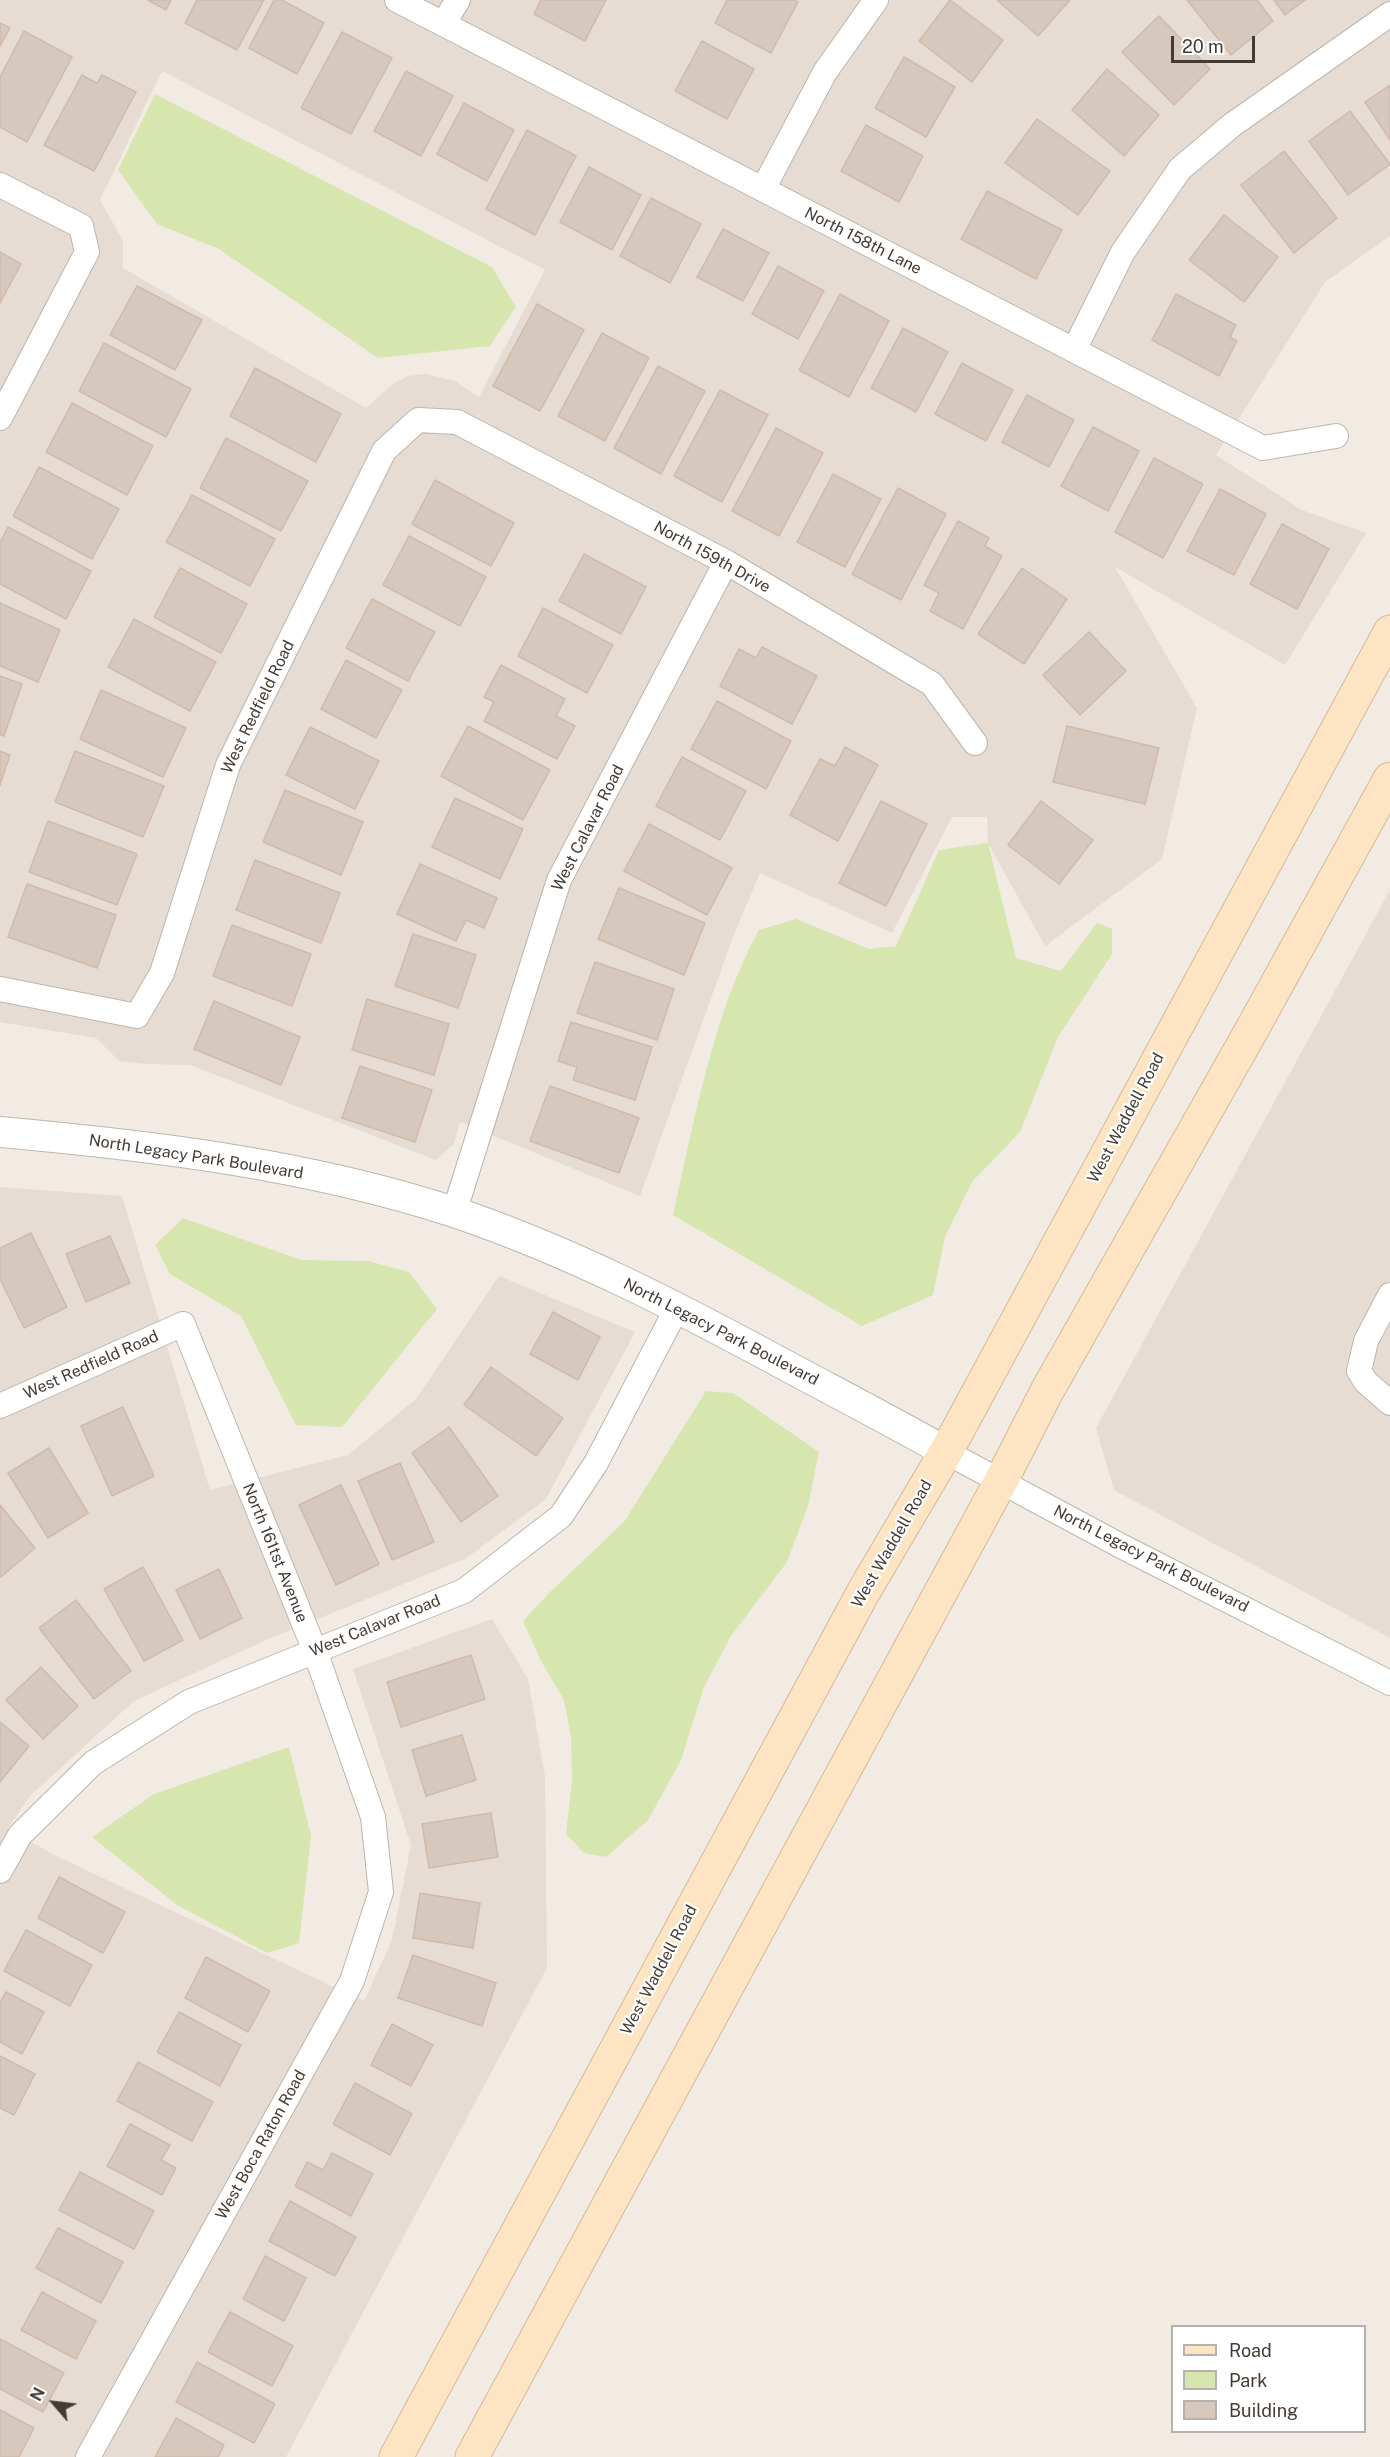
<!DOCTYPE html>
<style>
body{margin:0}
#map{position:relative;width:1390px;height:2457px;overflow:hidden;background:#f2ebe4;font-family:"Public Sans",sans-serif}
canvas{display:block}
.legend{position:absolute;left:1171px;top:2325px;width:195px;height:108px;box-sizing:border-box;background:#fff;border:2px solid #b4b1ae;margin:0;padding:8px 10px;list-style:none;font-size:18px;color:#443b34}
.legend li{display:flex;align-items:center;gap:12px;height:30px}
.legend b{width:30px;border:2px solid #b4b1ae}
.north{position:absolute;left:24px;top:2373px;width:60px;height:60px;-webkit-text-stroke:4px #fff;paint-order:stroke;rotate:298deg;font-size:16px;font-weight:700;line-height:24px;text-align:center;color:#443b34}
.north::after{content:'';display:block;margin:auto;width:21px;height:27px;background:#443b34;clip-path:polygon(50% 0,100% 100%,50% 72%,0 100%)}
.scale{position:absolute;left:1171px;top:36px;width:84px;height:27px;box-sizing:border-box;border:3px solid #443b34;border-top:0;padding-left:8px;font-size:18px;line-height:21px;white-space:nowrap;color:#443b34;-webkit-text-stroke:4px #fff;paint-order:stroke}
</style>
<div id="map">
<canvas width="1390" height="2457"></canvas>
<ul class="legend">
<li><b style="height:8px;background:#fde5c3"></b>Road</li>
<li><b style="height:16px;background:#d6e6ae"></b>Park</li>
<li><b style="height:16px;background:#d6c8bd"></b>Building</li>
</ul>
<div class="north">N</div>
<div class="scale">20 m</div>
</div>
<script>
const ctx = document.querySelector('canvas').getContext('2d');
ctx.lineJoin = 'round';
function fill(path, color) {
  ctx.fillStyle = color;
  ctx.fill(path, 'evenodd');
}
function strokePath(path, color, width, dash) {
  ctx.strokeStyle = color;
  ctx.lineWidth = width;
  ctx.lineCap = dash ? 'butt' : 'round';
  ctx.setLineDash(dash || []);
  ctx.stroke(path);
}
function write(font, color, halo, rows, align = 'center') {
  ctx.font = font + ' "Public Sans",sans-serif';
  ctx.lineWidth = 4.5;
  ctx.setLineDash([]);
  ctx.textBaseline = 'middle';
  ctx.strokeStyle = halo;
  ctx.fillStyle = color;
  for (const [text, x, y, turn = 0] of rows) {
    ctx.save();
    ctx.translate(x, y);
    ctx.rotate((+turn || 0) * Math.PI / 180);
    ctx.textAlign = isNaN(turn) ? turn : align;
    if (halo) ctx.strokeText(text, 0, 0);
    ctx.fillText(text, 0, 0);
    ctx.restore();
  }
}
fill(new Path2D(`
 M 0,0 L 1390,0 L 1390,236 L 1325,282 L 1216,455 L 1302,510 L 1366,533 L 1285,665 L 1115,567 L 1197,708 L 1162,859 L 1045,946 L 988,843 L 987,817 L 952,817 L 892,933 L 760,873 L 733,937 L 640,1196 L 460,1122 L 454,1144 L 436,1160 L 190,1065 L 145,1064 L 119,1061 L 96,1038 L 0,1022 ZM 162,71 L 545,270 L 479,397 L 455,381 L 426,374 L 408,376 L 393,384 L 366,408 L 123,268 L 123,241 L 100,200 Z
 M 1390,890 L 1390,1638 L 1114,1490 L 1096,1428 Z
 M 0,1187 L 122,1196 L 210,1490 L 348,1455 L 416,1399 L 499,1276 L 635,1332 L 546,1499 L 465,1559 L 266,1640 L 134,1701 L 30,1796 L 8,1828 L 50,1853 L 364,2001 L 392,1940 L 411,1845 L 353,1669 L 492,1619 L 528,1679 L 545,1776 L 547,1968 L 286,2457 L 0,2457 Z`), '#e6dcd3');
fill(new Path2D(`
 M 155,94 L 492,267 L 516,307 L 490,346 L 378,358 L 219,249 L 157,224 L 118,170 Z
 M 988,843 L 1016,958 L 1061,971 L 1097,923 L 1112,929 L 1112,954 L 1058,1037 L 1020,1132 L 972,1182 L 945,1237 L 933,1295 L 862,1326 L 673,1215 C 694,1122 713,1013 759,930 L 796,919 L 869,949 L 896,946 L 939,850 Z
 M 183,1218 L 301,1260 L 368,1261 L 409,1272 L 437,1309 L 342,1427 L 296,1425 L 241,1316 L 170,1274 L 155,1245 Z
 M 706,1391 L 733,1393 L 819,1452 L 808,1506 L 787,1562 L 731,1636 L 704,1687 L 681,1760 L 648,1820 L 606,1857 L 584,1853 L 566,1834 L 572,1781 L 571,1738 L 564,1700 L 541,1661 L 523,1621 L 549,1593 L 624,1522 Z
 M 289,1747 L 311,1836 L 299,1943 L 267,1953 L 177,1905 L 92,1837 L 154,1794 Z`), '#d6e6ae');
const building = new Path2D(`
 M 148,0 L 171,0 L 166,10 Z
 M 197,0 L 264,0 L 237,50 L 185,23 Z
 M 274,0 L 282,0 L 324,23 L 297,74 L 249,48 Z
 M 541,0 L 606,0 L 585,41 L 534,14 Z
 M 727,0 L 794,0 L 798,2 L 771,53 L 715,23 Z
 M 950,0 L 1003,40 L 972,82 L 919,41 Z
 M 997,0 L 1070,0 L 1038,36 Z
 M 1187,0 L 1257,0 L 1273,21 L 1231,55 Z
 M 1274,0 L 1305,0 L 1285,15 Z
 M 1159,16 L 1210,69 L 1174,105 L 1122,52 Z
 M 0,23 L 10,28 L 0,46 Z
 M 24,31 L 72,57 L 27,142 L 0,127 L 0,77 Z
 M 342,32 L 392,58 L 351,134 L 301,108 Z
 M 702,41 L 754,69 L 727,119 L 675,91 Z
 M 904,57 L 955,87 L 926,137 L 875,108 Z
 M 1107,69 L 1159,115 L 1124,156 L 1072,110 Z
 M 406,71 L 453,96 L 421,156 L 374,131 Z
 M 82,75 L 97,83 L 102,75 L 136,92 L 94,171 L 44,145 Z
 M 1390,85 L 1390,140 L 1365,102 Z
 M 464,103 L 514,130 L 487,181 L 437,154 Z
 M 1350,111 L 1390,164 L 1348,195 L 1309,141 Z
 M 1037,119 L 1110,171 L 1078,215 L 1005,163 Z
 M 866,125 L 923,156 L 899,202 L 841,171 Z
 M 527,130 L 576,156 L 535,235 L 486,209 Z
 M 1284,151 L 1337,218 L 1294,253 L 1241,185 Z
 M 589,167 L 641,195 L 612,250 L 560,222 Z
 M 987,191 L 1062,230 L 1036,279 L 961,239 Z
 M 651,198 L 701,224 L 670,283 L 620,256 Z
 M 1224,215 L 1278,257 L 1244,302 L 1189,260 Z
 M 723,229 L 769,253 L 743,301 L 697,277 Z
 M 0,252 L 21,264 L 0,303 Z
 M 778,266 L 824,291 L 798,339 L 752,314 Z
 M 137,286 L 202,320 L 175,370 L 110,335 Z
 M 840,294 L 889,321 L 849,397 L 799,370 Z
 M 1176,294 L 1236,325 L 1230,337 L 1237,341 L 1219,376 L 1152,340 Z
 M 537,304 L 584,330 L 540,411 L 493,386 Z
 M 903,328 L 948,352 L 916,412 L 871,388 Z
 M 602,333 L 649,358 L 605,441 L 558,416 Z
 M 104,343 L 191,389 L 166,437 L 79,391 Z
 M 962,363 L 1013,390 L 986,441 L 935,414 Z
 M 658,366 L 705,391 L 661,474 L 614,448 Z
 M 255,368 L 341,414 L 316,462 L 230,416 Z
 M 720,390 L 768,415 L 722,502 L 674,476 Z
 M 1027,395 L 1074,420 L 1049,467 L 1002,442 Z
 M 72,403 L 153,446 L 127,495 L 46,452 Z
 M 1093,427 L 1139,451 L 1108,511 L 1061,486 Z
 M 776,428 L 823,453 L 779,536 L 732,511 Z
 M 226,438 L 308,481 L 281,531 L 200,488 Z
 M 1154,458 L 1203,484 L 1163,558 L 1115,532 Z
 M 39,467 L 119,509 L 92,559 L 13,516 Z
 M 833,474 L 881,499 L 845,567 L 797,542 Z
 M 435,480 L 514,523 L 491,566 L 412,524 Z
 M 898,488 L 946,514 L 901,600 L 852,574 Z
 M 1220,489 L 1266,514 L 1234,575 L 1187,551 Z
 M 192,495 L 275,539 L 250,586 L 166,542 Z
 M 958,521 L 989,538 L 985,546 L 1002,556 L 963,629 L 930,611 L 939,593 L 924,585 Z
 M 1282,524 L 1329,549 L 1297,609 L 1250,584 Z
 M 8,527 L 91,571 L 66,619 L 0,584 L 0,543 Z
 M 409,536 L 486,577 L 460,626 L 383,585 Z
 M 584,554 L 646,587 L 621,634 L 559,601 Z
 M 180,568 L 247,604 L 221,653 L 154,617 Z
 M 1022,568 L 1067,599 L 1024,664 L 978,634 Z
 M 372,599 L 435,632 L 408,681 L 346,648 Z
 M 0,603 L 60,630 L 38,682 L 0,666 Z
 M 543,608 L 613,645 L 587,693 L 518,656 Z
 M 134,619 L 216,662 L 190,711 L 108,667 Z
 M 1089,632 L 1126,671 L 1080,715 L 1043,675 Z
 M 762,647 L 817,676 L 792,724 L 720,686 L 739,649 L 756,658 Z
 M 346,660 L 402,690 L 376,738 L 321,709 Z
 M 501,665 L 565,699 L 556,716 L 575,726 L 557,759 L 484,721 L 494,702 L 484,697 Z
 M 0,676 L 22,684 L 4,736 L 0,735 Z
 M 101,690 L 186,728 L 163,777 L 80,739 Z
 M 717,701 L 791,741 L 766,789 L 691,749 Z
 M 468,726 L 550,770 L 523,820 L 441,776 Z
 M 1067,726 L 1159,748 L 1145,804 L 1053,782 Z
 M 310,727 L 379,761 L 355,809 L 286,775 Z
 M 845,747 L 878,765 L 838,841 L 790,815 L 820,759 L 835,766 Z
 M 0,751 L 10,755 L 0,785 Z
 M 75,751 L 164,786 L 143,837 L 55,802 Z
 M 682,757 L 746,791 L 720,840 L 656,806 Z
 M 285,790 L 363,822 L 341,875 L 263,842 Z
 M 455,798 L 523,829 L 500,879 L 432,847 Z
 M 881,801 L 927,824 L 886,906 L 839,883 Z
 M 1041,801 L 1093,840 L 1059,884 L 1008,845 Z
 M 48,821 L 137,854 L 117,905 L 29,872 Z
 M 649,824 L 732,868 L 707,915 L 624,871 Z
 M 255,860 L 340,893 L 321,943 L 236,910 Z
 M 420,864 L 497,898 L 484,928 L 466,920 L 456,941 L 397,914 Z
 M 27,884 L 116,915 L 97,968 L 8,937 Z
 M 619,888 L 705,923 L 684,975 L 598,939 Z
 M 232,925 L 311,954 L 292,1006 L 213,976 Z
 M 413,934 L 476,955 L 458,1008 L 395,986 Z
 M 595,962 L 674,989 L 657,1040 L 577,1013 Z
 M 367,999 L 449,1024 L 434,1075 L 352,1050 Z
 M 214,1001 L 300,1037 L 281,1085 L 194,1049 Z
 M 571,1022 L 652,1047 L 635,1100 L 573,1080 L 577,1067 L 558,1061 Z
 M 360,1066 L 432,1090 L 415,1142 L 342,1118 Z
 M 550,1086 L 639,1118 L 619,1173 L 530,1141 Z
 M 31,1233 L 67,1307 L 24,1328 L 0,1279 L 0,1248 Z
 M 110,1236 L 130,1283 L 86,1302 L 66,1254 Z
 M 553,1312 L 600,1337 L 578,1380 L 530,1354 Z
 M 491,1367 L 563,1418 L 536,1456 L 464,1405 Z
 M 123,1407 L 154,1476 L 112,1496 L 81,1426 Z
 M 449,1427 L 498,1496 L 461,1522 L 412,1453 Z
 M 49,1448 L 88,1513 L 48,1538 L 8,1473 Z
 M 400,1463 L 434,1542 L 392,1560 L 358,1481 Z
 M 341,1485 L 379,1564 L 336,1585 L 299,1505 Z
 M 0,1505 L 35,1548 L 1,1577 L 0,1576 Z
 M 143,1567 L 183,1640 L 144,1661 L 104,1589 Z
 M 219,1569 L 242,1618 L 200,1639 L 176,1590 Z
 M 76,1600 L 131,1671 L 94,1699 L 39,1628 Z
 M 471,1655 L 485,1699 L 401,1727 L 387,1682 Z
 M 41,1667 L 78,1706 L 43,1739 L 6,1700 Z
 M 0,1722 L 29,1746 L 0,1782 Z
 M 462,1735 L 476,1780 L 426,1796 L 412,1750 Z
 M 491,1813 L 498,1857 L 429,1868 L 422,1824 Z
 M 59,1877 L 125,1912 L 103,1953 L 38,1918 Z
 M 420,1893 L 480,1903 L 473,1948 L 413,1938 Z
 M 26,1930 L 92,1965 L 70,2006 L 4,1971 Z
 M 413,1955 L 496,1983 L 482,2026 L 398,1998 Z
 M 206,1957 L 270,1991 L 248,2032 L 185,1998 Z
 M 6,1992 L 44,2012 L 22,2054 L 0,2042 L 0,2002 Z
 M 179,2012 L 241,2045 L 220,2086 L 157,2052 Z
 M 392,2024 L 433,2045 L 411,2086 L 371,2065 Z
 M 0,2056 L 35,2074 L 14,2115 L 0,2108 Z
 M 138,2062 L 213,2102 L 192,2141 L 117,2101 Z
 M 355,2083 L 412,2114 L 390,2155 L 333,2124 Z
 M 130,2124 L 170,2145 L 161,2160 L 176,2168 L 162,2195 L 107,2166 Z
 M 332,2153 L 373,2174 L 351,2216 L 295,2186 L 307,2162 L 323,2170 Z
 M 80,2172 L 154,2211 L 134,2249 L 59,2210 Z
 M 290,2201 L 356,2237 L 335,2276 L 269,2241 Z
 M 58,2228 L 123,2262 L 101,2303 L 36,2268 Z
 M 265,2256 L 306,2278 L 284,2321 L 243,2299 Z
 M 42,2292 L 96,2321 L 76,2359 L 21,2330 Z
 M 230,2312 L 293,2346 L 272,2386 L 208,2352 Z
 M 0,2339 L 64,2373 L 43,2412 L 0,2389 Z
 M 197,2362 L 275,2404 L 254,2443 L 176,2402 Z
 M 0,2410 L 34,2428 L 19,2457 L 0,2457 Z
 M 176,2418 L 224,2445 L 218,2457 L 155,2457 Z`);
fill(building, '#d6c8bd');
strokePath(building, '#cebbae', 1.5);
const minor = new Path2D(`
 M 397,0 L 1263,448 L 1336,436
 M 443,24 L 458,0
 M 0,185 L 81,226 L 87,252 L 0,418
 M 763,189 L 825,72 L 876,0
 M 1074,350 L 1123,252 L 1180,169 L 1232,125 L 1390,14
 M 0,989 L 137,1016 L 162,973 L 228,765 L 384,451 L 418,420 L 457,422 L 726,562 L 932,684 L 975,743
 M 454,1213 L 559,880 L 726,562
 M 1390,1295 L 1366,1341 L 1359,1371 L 1366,1382 L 1390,1403
 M 0,1406 L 183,1324 L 315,1651 L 373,1817 L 381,1892 L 352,1981 L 88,2457
 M 946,1452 L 1121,1546 L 1390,1683
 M 0,1871 L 20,1835 L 93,1763 L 189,1702 L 464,1591 L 561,1516 L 596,1463 L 678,1306`);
const tertiary = new Path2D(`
 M 0,1132 C 154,1146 306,1164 454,1212 C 570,1251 678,1307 785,1365 C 839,1394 893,1422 946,1452`);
const secondary = new Path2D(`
 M 396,2457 L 864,1591 L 946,1452 L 1390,632
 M 472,2457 L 1001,1481 L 1047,1391 L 1250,1033 L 1390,779`);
strokePath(minor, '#c0b4aa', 26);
strokePath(tertiary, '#c0b4aa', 32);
strokePath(secondary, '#d4b997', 35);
strokePath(minor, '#fff', 24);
strokePath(tertiary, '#fff', 30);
strokePath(secondary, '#fde5c3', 33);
write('16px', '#443b34', '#fff', [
 ["North 158th Lane",863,241,27],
 ["North 159th Drive",712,557,29],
 ["West Redfield Road",258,707,-64],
 ["West Calavar Road",588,828,-63],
 ["West Waddell Road",1126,1118,-62],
 ["North Legacy Park Boulevard",196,1157,9],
 ["North Legacy Park Boulevard",721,1332,27],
 ["West Redfield Road",91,1365,-24],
 ["West Waddell Road",892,1544,-60],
 ["North 161tst Avenue",275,1553,68],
 ["North Legacy Park Boulevard",1151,1559,27],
 ["West Calavar Road",375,1626,-22],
 ["West Waddell Road",659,1970,-62],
 ["West Boca Raton Road",261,2145,-61]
]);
</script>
